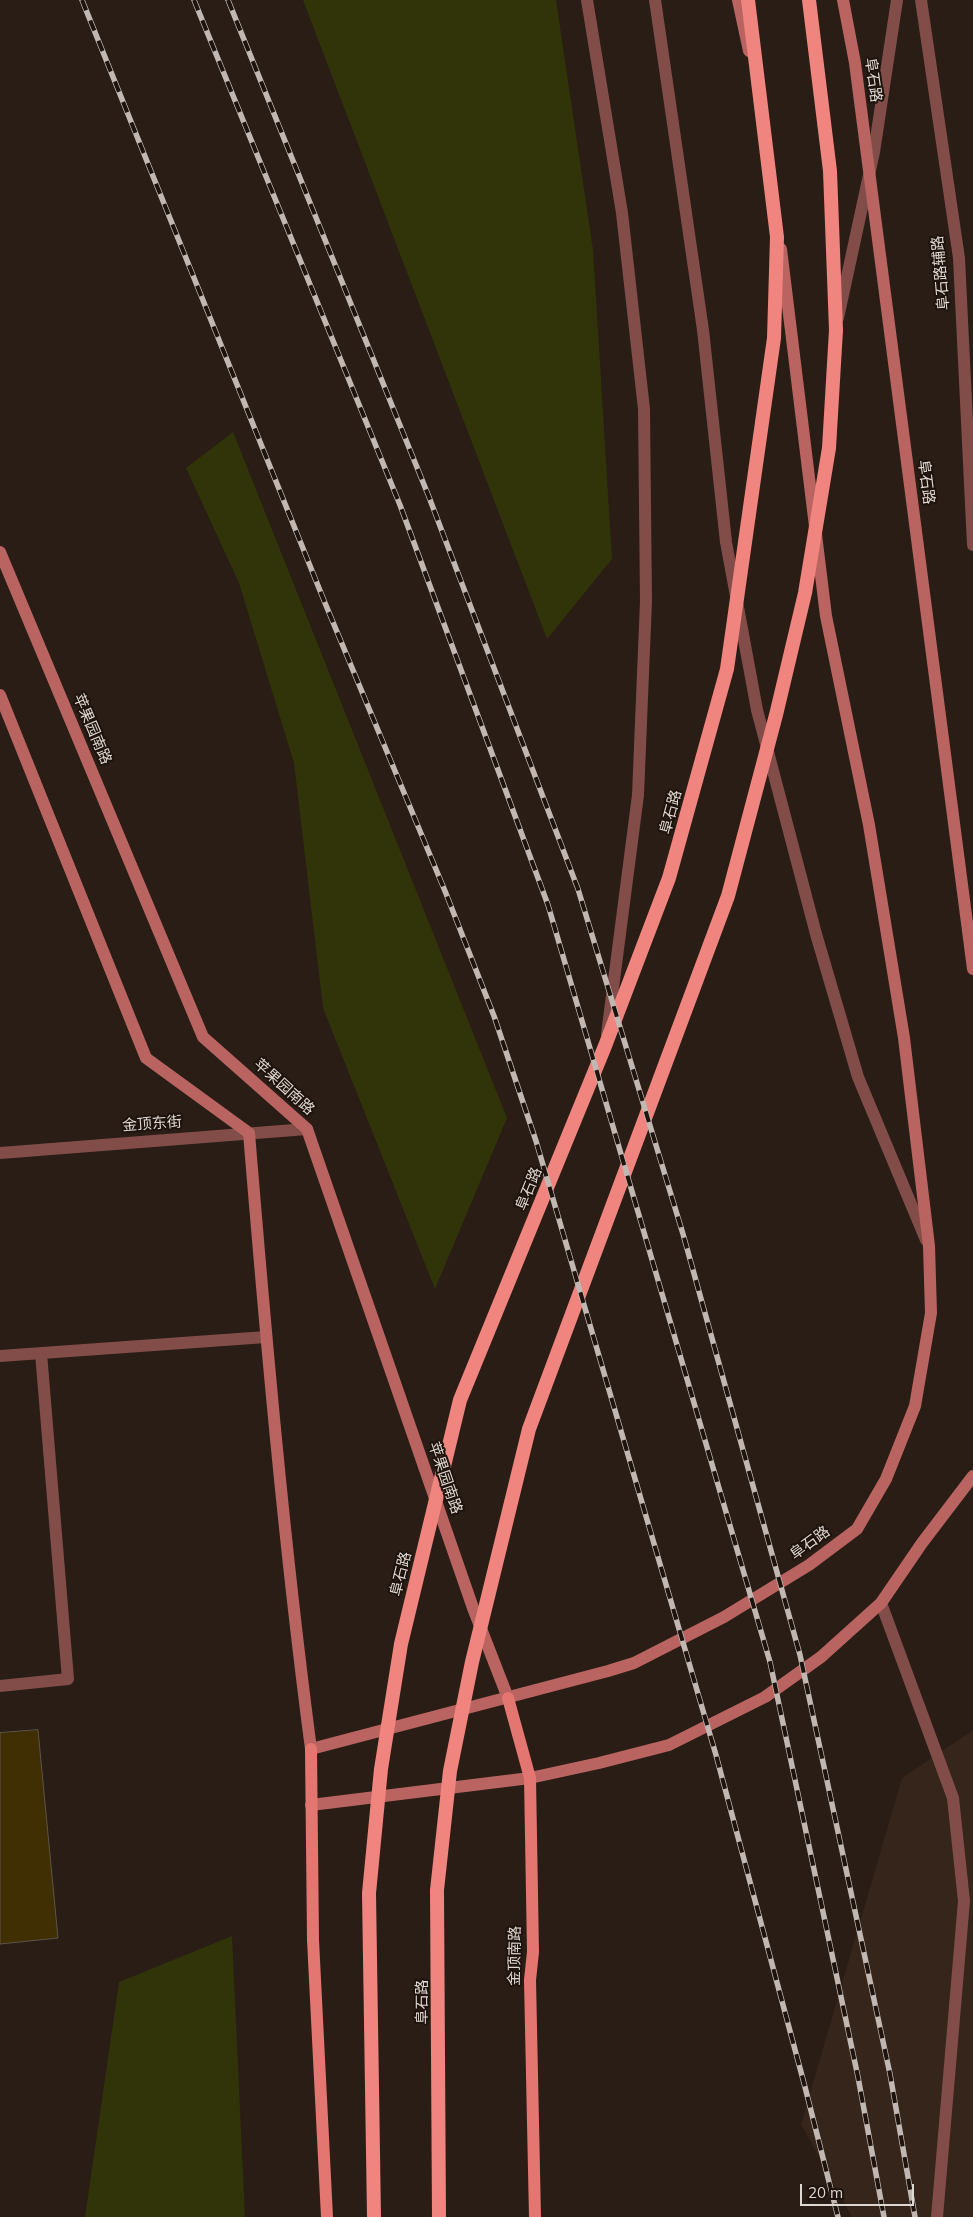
<!DOCTYPE html>
<meta charset="utf-8">
<style>
body{margin:0}
#map{position:relative;width:973px;height:2217px;overflow:hidden;background:#291d16;font-family:Mulish,sans-serif}
canvas{display:block}
.scale{position:absolute;left:800px;top:2184px;width:114px;height:22px;box-sizing:border-box;border:2px solid #dfd7d2;border-top:0;padding-left:6px;font-size:15px;line-height:18px;white-space:nowrap;color:#dfd7d2;-webkit-text-stroke:4px #1f140d;paint-order:stroke}
</style>
<div id="map">
<canvas width="973" height="2217"></canvas>
<div class="scale">20 m</div>
</div>
<script>
const ctx = document.querySelector('canvas').getContext('2d');
ctx.lineJoin = 'round';
function fill(path, color) {
  ctx.fillStyle = color;
  ctx.fill(path, 'evenodd');
}
function strokePath(path, color, width, dash) {
  ctx.strokeStyle = color;
  ctx.lineWidth = width;
  ctx.lineCap = dash ? 'butt' : 'round';
  ctx.setLineDash(dash || []);
  ctx.stroke(path);
}
function write(font, color, halo, rows, align = 'center') {
  ctx.font = font + ' Mulish,"Noto Sans SC",sans-serif';
  ctx.lineWidth = 4;
  ctx.setLineDash([]);
  ctx.textBaseline = 'middle';
  ctx.strokeStyle = halo;
  ctx.fillStyle = color;
  for (const [text, x, y, turn = 0] of rows) {
    ctx.save();
    ctx.translate(x, y);
    ctx.rotate((+turn || 0) * Math.PI / 180);
    ctx.textAlign = isNaN(turn) ? turn : align;
    if (halo) ctx.strokeText(text, 0, 0);
    ctx.fillText(text, 0, 0);
    ctx.restore();
  }
}
fill(new Path2D(`
 M 973,1730 L 973,2217 L 852,2217 L 801,2124 L 902,1778 Z`), '#35251a');
fill(new Path2D(`
 M 303,0 L 556,0 L 593,250 L 612,559 L 547,639 Z
 M 233,432 L 507,1118 L 435,1289 L 323,1008 L 294,763 L 239,583 L 186,468 Z
 M 232,1936 L 245,2217 L 85,2217 L 119,1982 Z`), '#313309');
const building = new Path2D(`
 M 38,1730 L 58,1938 L 0,1944 L 0,1733 Z`);
fill(building, '#412f04');
strokePath(building, '#5c5548', 1);
strokePath(new Path2D(`
 M 587,0 L 622,213 L 644,409 L 646,601 L 638,795 L 607,1034
 M 838,318 L 874,152 L 897,0`), '#824d49', 12);
strokePath(new Path2D(`
 M 0,1153 L 307,1129
 M 0,1356 L 266,1337
 M 0,1686 L 68,1679 L 41,1353`), '#824d49', 12);
strokePath(new Path2D(`
 M 655,0 L 703,330 L 726,542 L 757,710 L 816,934 L 858,1077 L 926,1240
 M 921,0 L 959,258 L 973,545
 M 881,1603 L 953,1798 L 964,1901 L 937,2217`), '#824d49', 12);
strokePath(new Path2D(`
 M 738,0 L 749,51
 M 843,0 L 855,63 L 973,969
 M 0,552 L 203,1037 L 307,1129 L 473,1608 L 508,1698
 M 0,695 L 146,1058 L 249,1133 C 266,1339 284,1544 311,1749 L 608,1671 L 634,1663 L 724,1617 L 809,1565 L 857,1529 L 886,1479 L 915,1406 L 931,1313 L 929,1246 L 904,1038 L 869,825 L 826,616 L 781,249
 M 311,1805 L 530,1778 L 599,1763 L 669,1745 L 765,1697 L 821,1657 L 881,1603 L 922,1543 L 973,1476`), '#b96460', 12);
strokePath(new Path2D(`
 M 508,1698 L 530,1778 L 533,1952 L 530,1980 L 535,2217
 M 311,1749 L 313,1940 L 327,2217`), '#e47671', 12);
strokePath(new Path2D(`
 M 374,2217 L 369,1893 L 381,1769 L 401,1644 L 460,1400 L 605,1046 L 669,878 L 727,669 L 774,338 L 777,237 L 748,0
 M 439,2217 L 437,1890 L 450,1771 L 472,1662 L 529,1429 L 728,896 L 776,715 L 805,593 L 829,448 L 836,330 L 830,171 L 809,0`), '#f0847e', 14);
const rail = new Path2D(`
 M 82,0 L 325,603 L 445,891 L 494,1016 L 536,1141 L 716,1755 L 805,2087 L 838,2217
 M 194,0 L 400,505 L 548,905 L 770,1662 L 858,2077 L 884,2217
 M 228,0 L 429,497 L 578,889 L 683,1234 L 800,1655 L 890,2074 L 915,2217`);
strokePath(rail, '#c1b8b3', 5.5);
strokePath(rail, '#1f140d', 4, [11]);
write('15px', '#dfd7d2', '#1f140d', [
 ["阜石路",873,80,82],
 ["阜石路辅路",941,273,-95],
 ["阜石路",926,482,83],
 ["苹果园南路",92,729,67],
 ["阜石路",671,812,-75],
 ["苹果园南路",284,1087,42],
 ["金顶东街",152,1124,-4],
 ["阜石路",529,1189,-68],
 ["苹果园南路",445,1478,71],
 ["阜石路",810,1543,-36],
 ["阜石路",401,1574,-76],
 ["金顶南路",515,1956,-89],
 ["阜石路",422,2002,-90]
]);
</script>
